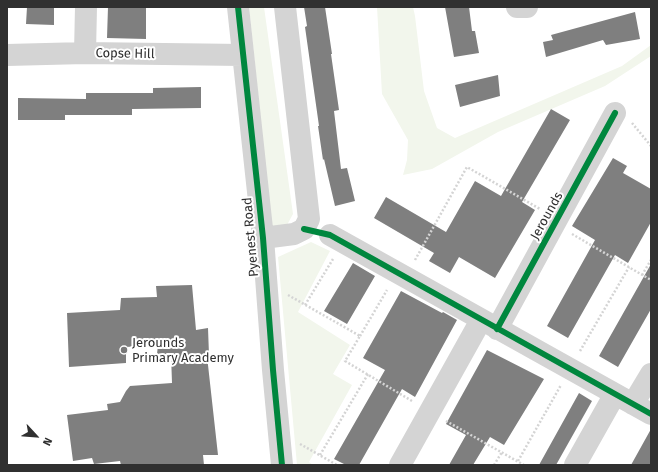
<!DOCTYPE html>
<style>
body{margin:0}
#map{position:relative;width:658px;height:472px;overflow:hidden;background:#fff;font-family:"Fira Sans",sans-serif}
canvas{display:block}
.frame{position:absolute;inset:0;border:8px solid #303030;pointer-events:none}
.north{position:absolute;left:16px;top:416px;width:40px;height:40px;-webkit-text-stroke:3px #fff;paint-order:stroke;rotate:116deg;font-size:11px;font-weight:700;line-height:16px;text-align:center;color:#303030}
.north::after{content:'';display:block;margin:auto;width:14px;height:18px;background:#303030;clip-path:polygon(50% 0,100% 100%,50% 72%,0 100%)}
</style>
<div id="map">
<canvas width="658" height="472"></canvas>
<div class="frame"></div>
<div class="north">N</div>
</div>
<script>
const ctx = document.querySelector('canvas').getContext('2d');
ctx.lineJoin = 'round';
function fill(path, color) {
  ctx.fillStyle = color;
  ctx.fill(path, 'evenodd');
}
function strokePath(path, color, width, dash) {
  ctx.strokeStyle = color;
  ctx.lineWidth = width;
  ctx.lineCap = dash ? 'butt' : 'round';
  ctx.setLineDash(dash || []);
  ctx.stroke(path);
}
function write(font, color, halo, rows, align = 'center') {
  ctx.font = font + ' "Fira Sans",sans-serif';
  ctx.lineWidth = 4;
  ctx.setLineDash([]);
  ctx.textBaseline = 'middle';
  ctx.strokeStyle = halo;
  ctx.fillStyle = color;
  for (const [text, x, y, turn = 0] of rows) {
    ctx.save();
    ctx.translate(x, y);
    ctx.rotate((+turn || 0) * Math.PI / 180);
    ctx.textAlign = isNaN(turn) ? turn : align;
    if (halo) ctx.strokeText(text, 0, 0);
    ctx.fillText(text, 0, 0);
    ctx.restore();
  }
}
fill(new Path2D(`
 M 249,7 L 264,7 L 293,214 L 287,225 L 272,228 Z
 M 377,7 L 413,7 L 415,16 L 424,91 L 437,128 L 455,138 L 622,66 L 651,45 L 651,56 L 605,86 L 498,132 L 432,169 L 403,175 L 407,160 L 408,140 L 382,94 Z
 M 311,242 L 330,251 L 298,312 L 350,345 L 333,374 L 352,385 L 309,462 L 313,465 L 297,465 L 278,257 Z`), '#f2f6ec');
fill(new Path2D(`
 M 27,7 L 54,7 L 54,25 L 26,24 Z
 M 108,7 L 146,8 L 146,39 L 107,38 Z
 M 304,7 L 325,7 L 332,54 L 331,54 L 339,110 L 334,111 L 341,169 L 347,168 L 355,201 L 335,206 L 324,159 L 323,160 L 318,126 L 319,126 L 305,27 L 307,26 Z
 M 445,7 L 469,7 L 472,31 L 475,31 L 479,53 L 454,57 Z
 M 635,12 L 640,39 L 606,45 L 603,40 L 546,57 L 543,42 L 553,40 L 551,35 Z
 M 498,75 L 500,96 L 460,107 L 455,85 Z
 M 201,87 L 201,108 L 132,109 L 132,115 L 65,115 L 65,120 L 18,120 L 18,98 L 86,99 L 86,93 L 153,93 L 153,88 Z
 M 551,109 L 570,120 L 522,202 L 535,210 L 495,278 L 459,257 L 450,273 L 429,261 L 434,253 L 374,218 L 386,197 L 446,232 L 475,181 L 501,196 Z
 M 613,158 L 627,166 L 623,173 L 651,189 L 651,222 L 628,263 L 615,255 L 568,338 L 547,326 L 595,240 L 572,226 Z
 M 353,263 L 375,276 L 347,324 L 324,311 Z
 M 651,264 L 651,309 L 618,367 L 599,356 Z
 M 192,285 L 196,330 L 208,328 L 209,355 L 207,356 L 218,455 L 203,455 L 204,465 L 121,465 L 120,461 L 94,464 L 92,458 L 73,461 L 67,415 L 108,410 L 107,404 L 120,402 L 126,391 L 130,386 L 172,383 L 171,354 L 157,354 L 158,345 L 126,347 L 126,363 L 69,367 L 67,313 L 120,310 L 121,298 L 157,297 L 156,286 Z
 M 401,291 L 442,313 L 443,312 L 457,320 L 415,397 L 402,389 L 359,465 L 346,465 L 334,459 L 385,370 L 363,358 Z
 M 487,350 L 544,379 L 504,445 L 490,437 L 473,465 L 449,465 L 466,435 L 446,424 Z
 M 579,393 L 592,401 L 556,465 L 539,465 Z
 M 651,429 L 651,465 L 631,465 Z`), '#7f7f7f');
strokePath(new Path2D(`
 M 632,123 L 651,146
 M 572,234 L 651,280
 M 415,260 L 467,167 L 540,209
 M 642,275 L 651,260
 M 288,295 L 360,336 L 345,361 L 412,401
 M 305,305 L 333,259
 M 360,336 L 387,290
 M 580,351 L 629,267
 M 446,421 L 524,465
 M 300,444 L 337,465
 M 320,455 L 368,374
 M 518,461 L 561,385
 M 494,465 L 502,452`), '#d4d4d4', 2.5, [2, 2]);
strokePath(new Path2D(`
 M 238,7 L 263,238 L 273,370 L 282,465
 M 517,7 L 527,7
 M 85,53 L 86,7
 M 7,55 L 85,53 L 243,55
 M 330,235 L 651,414
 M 263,238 L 294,234 L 304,229 L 309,219 L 285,7
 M 497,329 L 615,113
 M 633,404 L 651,374
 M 400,465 L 481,320
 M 575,465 L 615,394`), '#d4d4d4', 22);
strokePath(new Path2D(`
 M 238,7 L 263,238 L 273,370 L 282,465
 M 304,229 L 330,235 L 651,414
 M 497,329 L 615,113`), '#00873e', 6);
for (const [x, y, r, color] of [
 [124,350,4,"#787878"]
]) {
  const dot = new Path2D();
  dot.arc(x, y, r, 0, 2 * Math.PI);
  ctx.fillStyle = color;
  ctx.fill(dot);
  strokePath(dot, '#fff', 1.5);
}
write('13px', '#303030', '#fff', [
 ["Copse Hill",125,54,1],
 ["Jerounds",547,216,-61],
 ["Pyenest Road",251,237,-95]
]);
write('13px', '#303030', '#fff', [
 ["Jerounds",132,343],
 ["Primary Academy",132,358]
], 'left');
</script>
